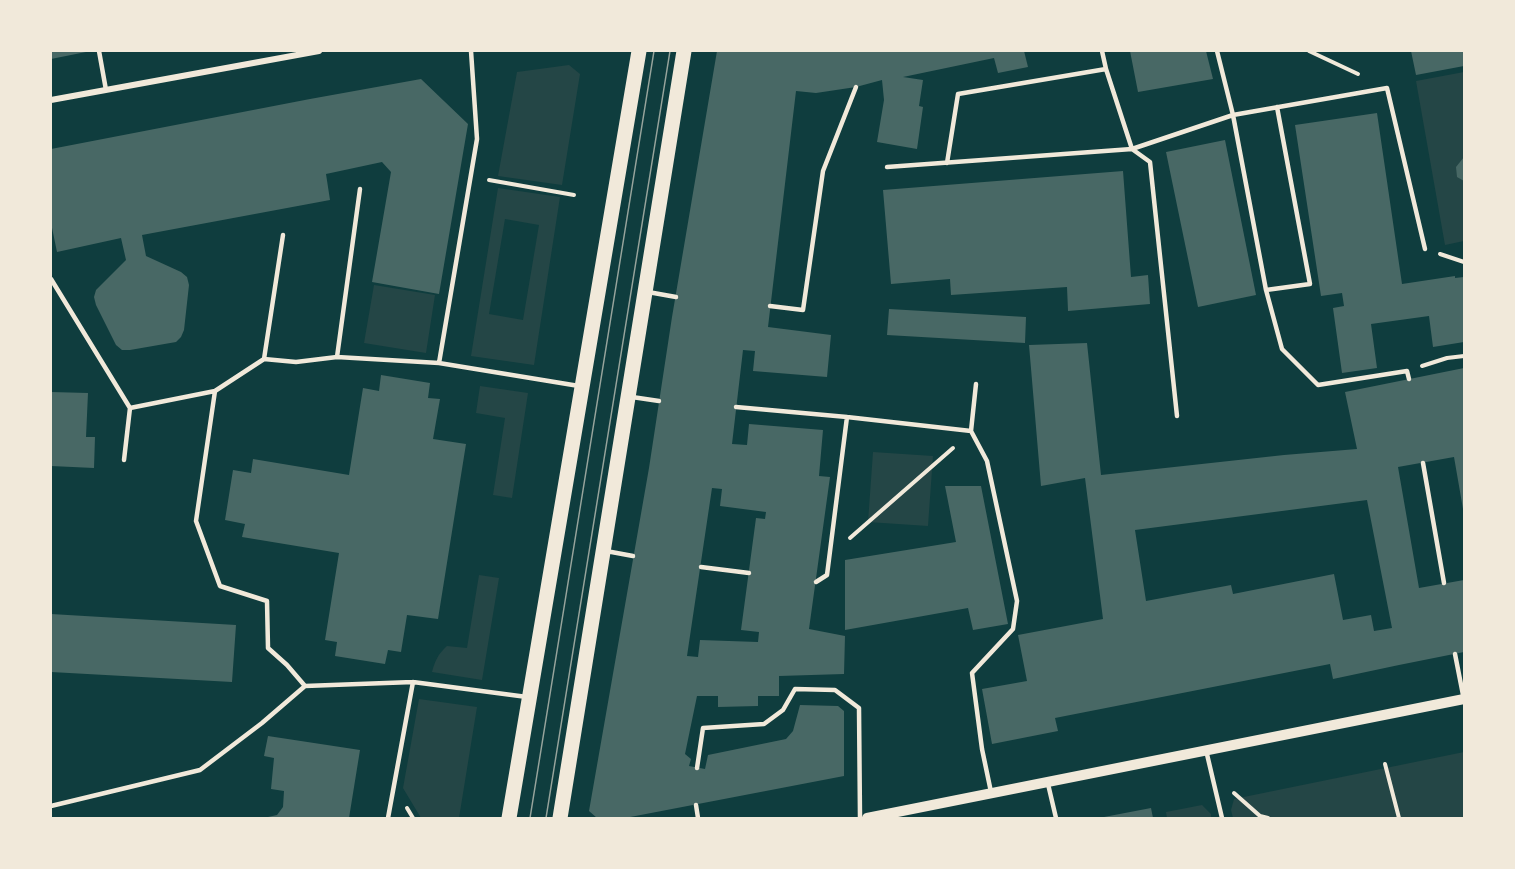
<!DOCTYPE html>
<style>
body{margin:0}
#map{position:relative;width:1515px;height:869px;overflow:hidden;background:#0f3d3e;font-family:"DejaVu Sans",sans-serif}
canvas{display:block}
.frame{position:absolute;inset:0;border:52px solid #f1e9da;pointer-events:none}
</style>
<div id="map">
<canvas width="1515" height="869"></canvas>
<div class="frame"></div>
</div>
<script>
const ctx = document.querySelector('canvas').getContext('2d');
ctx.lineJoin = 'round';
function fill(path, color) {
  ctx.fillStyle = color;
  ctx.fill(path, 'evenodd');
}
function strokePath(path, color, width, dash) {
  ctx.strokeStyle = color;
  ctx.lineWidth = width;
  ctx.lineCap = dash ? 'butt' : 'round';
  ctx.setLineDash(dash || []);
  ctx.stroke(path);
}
fill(new Path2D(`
 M 569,65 L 580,74 L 562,185 L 498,176 L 517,72 Z
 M 1464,72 L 1464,241 L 1445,245 L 1416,81 Z
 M 498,188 L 560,197 L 534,365 L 471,356 ZM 505,219 L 539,225 L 523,320 L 489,314 Z
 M 374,285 L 435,295 L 426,353 L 364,343 Z
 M 480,386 L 528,393 L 512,498 L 493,495 L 505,418 L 476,413 Z
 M 873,452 L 933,456 L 928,526 L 868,522 Z
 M 479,575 L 499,578 L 482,680 L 432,672 C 435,661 438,654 447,646 L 467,648 Z
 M 419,699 L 477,707 L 459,818 L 421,818 L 403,788 Z
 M 1464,752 L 1464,818 L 1233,818 L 1231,810 L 1234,799 Z
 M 1202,805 L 1211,814 L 1211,818 L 1167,818 L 1166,812 Z`), '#244646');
fill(new Path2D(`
 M 51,51 L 86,51 L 86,52 L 51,59 Z
 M 717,51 L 1024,51 L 1028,67 L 998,73 L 994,58 L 903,77 L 923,80 L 919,106 L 923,107 L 917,149 L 877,142 L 884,100 L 882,80 L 856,87 L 816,93 L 796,91 L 768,327 L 831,335 L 827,377 L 753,371 L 755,351 L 743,350 L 732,444 L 747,445 L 749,424 L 823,430 L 819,476 L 830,477 L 809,629 L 845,636 L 844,674 L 779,676 L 779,696 L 758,696 L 758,706 L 718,707 L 718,696 L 697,696 L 685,754 L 691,759 L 689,766 L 705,769 L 708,755 L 786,739 L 793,731 L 800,705 L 838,706 L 844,711 L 844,776 L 625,818 L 597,818 L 589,811 L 649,468 L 672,317 ZM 712,488 L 722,489 L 720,506 L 766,512 L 765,519 L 756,518 L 741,630 L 759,632 L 758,642 L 700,640 L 698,657 L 687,656 Z
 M 1130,51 L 1206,51 L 1213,79 L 1138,92 Z
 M 1411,51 L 1464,51 L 1464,66 L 1416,75 Z
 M 421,79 L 468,124 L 439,294 L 372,282 L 391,172 L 382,162 L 326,174 L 330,200 L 142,235 L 146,256 L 181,272 L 187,277 L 189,285 L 184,330 L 181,337 L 176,342 L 130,350 L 122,350 L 116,345 L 96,305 L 94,297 L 96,290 L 126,260 L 121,238 L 57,252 L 51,223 L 51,149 L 310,99 Z
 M 1377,113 L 1402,284 L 1455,276 L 1455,278 L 1464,277 L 1464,342 L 1433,347 L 1429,316 L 1371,324 L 1377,368 L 1342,373 L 1333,308 L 1344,306 L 1342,293 L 1321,296 L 1295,125 Z
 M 1225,140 L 1256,295 L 1198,307 L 1166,152 Z
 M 1464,157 L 1464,181 L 1457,177 L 1456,167 Z
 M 1123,171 L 1131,277 L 1148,275 L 1150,304 L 1068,311 L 1067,287 L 951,295 L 950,279 L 891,284 L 883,190 Z
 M 889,309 L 1026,317 L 1025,343 L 887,335 Z
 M 1087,343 L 1101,475 L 1284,455 L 1357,449 L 1345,392 L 1464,368 L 1464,509 L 1463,509 L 1454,457 L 1398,467 L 1419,588 L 1464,580 L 1464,652 L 1399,665 L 1333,679 L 1330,664 L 1055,718 L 1058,731 L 992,744 L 982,689 L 1027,681 L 1018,635 L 1103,619 L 1085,478 L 1041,486 L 1029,345 ZM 1367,500 L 1392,628 L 1374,631 L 1371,615 L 1343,620 L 1334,574 L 1233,594 L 1231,585 L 1146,601 L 1135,530 Z
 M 381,375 L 430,383 L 428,398 L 440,399 L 433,439 L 466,444 L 438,619 L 407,615 L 401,652 L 388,650 L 385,664 L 335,656 L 337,642 L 325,640 L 339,553 L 242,537 L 245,524 L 225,520 L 233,470 L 251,473 L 253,459 L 349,475 L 363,388 L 379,391 Z
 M 51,392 L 88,393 L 86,437 L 95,437 L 94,468 L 51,466 Z
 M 945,486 L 981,486 L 1008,624 L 973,630 L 968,608 L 845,630 L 845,560 L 956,542 Z
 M 51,614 L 236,625 L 232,682 L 51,672 Z
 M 268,736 L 360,750 L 349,818 L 268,818 L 268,817 L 277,815 L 283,807 L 284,791 L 271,789 L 274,758 L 264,756 Z
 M 1151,808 L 1153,818 L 1104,818 L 1104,817 Z`), '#486865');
strokePath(new Path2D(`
 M 1309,51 L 1358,74
 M 489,180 L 574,195
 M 1440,254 L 1464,262
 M 1422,366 L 1447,358 L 1464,356
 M 850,538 L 953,448
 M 1385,764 L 1399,818
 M 1234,793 L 1260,816 L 1268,818
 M 407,808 L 413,818`), '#f1e9da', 4);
strokePath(new Path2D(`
 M 99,51 L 106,90
 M 1102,51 L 1106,69 L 1132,149 L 1150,162 L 1177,416
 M 1217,51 L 1233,115 L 1266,290 L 1282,349 L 1318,385 L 1407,371 L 1409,379
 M 947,163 L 958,94 L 1106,69
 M 887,167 L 1132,149 L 1233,115 L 1387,88 L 1425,249
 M 51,279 L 130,408
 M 1266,290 L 1310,284 L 1277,107
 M 648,292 L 676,297
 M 770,306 L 803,310 L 823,171 L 856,87
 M 337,357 L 360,189
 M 264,359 L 283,235
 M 439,363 L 477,139 L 471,51
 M 632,397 L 659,401
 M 736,407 L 847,417 L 971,431 L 987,461 L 1017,601 L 1013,629 L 972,673 L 982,749 L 991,792
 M 971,431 L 976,384
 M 124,460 L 130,408 L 215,391
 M 1423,463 L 1444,583
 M 606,551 L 633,556
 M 701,567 L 749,573
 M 816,582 L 827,575 L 847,417
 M 1455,654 L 1464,700
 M 305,686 L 287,665 L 268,648 L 267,601 L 220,586 L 196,521 L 215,391 L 264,359 L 296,362 L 337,357 L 439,363 L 579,386
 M 1206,750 L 1222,818
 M 697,768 L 703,728 L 764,724 L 783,710 L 795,689 L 835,690 L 859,708 L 860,818
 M 1048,784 L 1056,818
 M 696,805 L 698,818
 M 51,806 L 200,770 L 262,723 L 305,686 L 413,682 L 527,697
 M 388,818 L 413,682`), '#f1e9da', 4.5);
strokePath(new Path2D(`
 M 51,100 L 319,51`), '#f1e9da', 6);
strokePath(new Path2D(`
 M 867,818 L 1464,699`), '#f1e9da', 10);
strokePath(new Path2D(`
 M 509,818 L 639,51
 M 560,818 L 684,51`), '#f1e9da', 15);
strokePath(new Path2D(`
 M 530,818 L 654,51
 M 546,818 L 670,51`), '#97a49c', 1.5);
</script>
